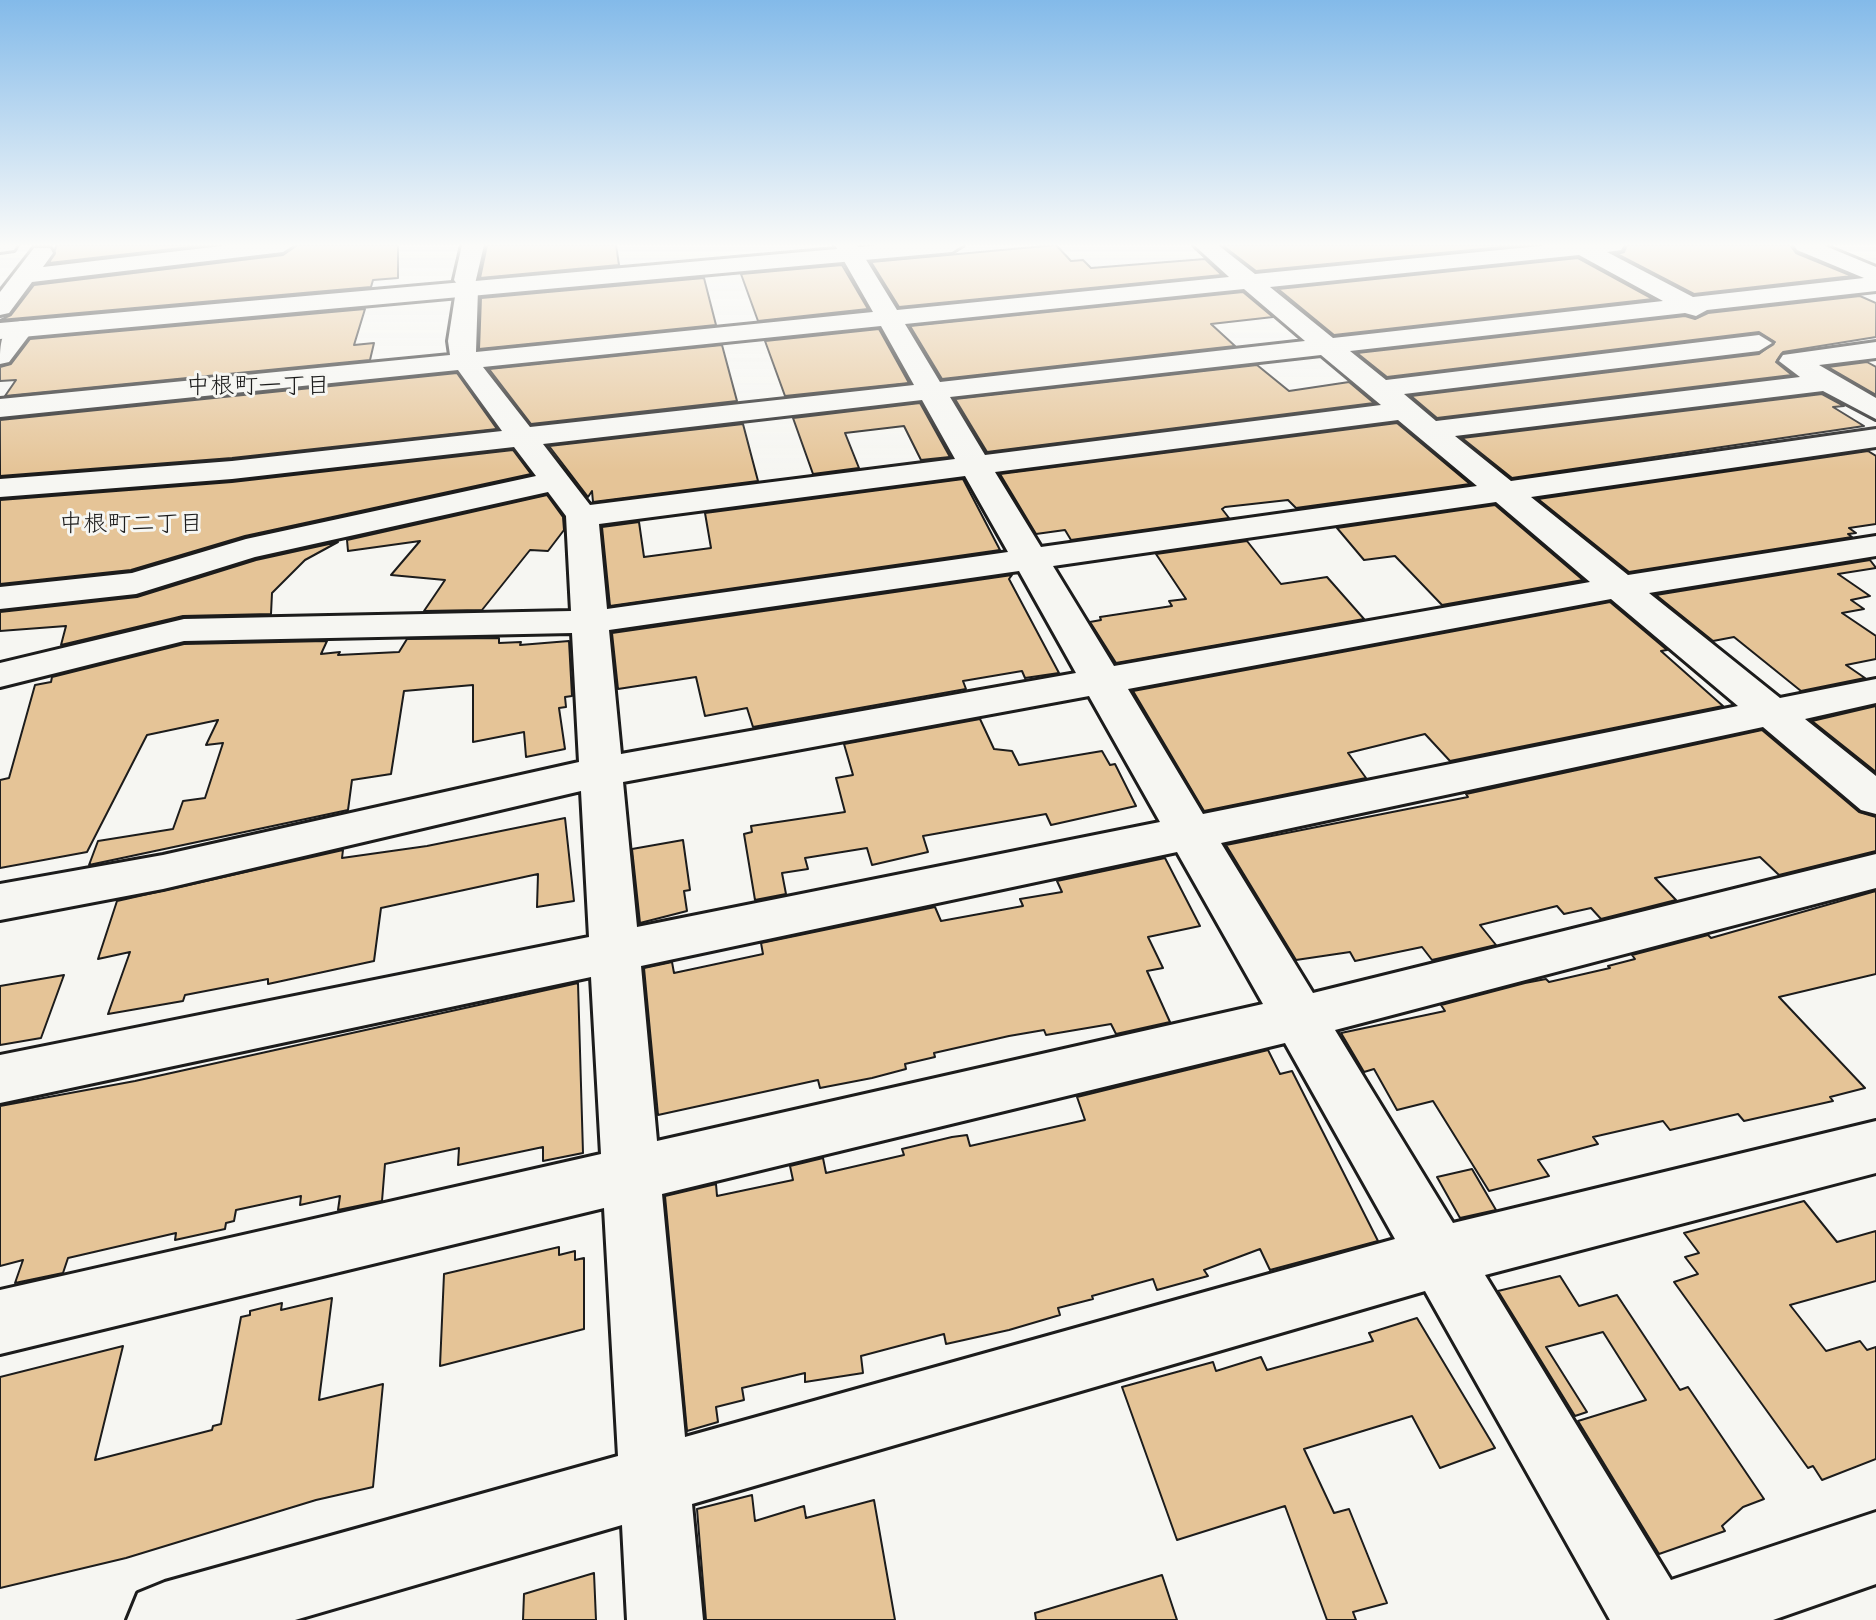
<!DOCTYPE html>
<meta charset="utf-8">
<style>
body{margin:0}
canvas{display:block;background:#f6f6f2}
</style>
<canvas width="1876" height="1620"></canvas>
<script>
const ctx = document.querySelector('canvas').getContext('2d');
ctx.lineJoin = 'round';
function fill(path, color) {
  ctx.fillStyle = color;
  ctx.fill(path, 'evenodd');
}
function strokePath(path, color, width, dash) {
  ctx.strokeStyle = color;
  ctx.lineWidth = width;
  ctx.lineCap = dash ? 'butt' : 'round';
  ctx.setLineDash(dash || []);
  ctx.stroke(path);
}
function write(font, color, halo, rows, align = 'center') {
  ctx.font = font + ' Kalam,"Klee One",sans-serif';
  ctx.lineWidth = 6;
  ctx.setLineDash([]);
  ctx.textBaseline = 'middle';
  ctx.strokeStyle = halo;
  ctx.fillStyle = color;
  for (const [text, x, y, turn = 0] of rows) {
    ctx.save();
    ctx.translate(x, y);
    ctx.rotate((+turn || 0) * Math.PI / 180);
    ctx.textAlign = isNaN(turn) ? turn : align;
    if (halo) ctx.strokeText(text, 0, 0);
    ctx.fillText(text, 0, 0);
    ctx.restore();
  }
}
const building = new Path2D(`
 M 57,245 L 208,245 L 49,263 Z
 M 297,245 L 398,245 L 398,278 L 373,280 L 371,287 L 0,320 L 11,315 L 34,285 L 283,255 Z
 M 487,245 L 616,245 L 619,265 L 480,278 Z
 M 1056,245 L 1071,261 L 1083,260 L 1091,268 L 1205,259 L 1222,275 L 899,307 L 871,262 Z
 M 1222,245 L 1523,245 L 1256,271 Z
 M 1627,245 L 1790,245 L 1796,253 L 1852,276 L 1694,294 L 1617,254 L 1624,252 Z
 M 1578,258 L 1653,299 L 1334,335 L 1278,289 Z
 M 842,265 L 868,309 L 758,321 L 741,274 Z
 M 704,278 L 716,325 L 479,349 L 481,298 Z
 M 1243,292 L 1273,317 L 1211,324 L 1235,346 L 942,379 L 910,326 Z
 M 1860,296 L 1876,303 L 1876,337 L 1783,352 L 1776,362 L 1792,375 L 1437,418 L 1411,396 L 1759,354 L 1775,342 L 1759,332 L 1387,377 L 1357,353 L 1685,316 L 1695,319 L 1708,313 Z
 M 365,309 L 354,345 L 374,343 L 370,360 L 5,396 L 16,380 L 0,381 L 0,367 L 11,364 L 30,339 Z
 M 879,329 L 909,383 L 785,396 L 765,341 Z
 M 722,345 L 737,401 L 531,424 L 489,369 Z
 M 1867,362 L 1876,367 L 1876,395 L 1828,367 Z
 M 1257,365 L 1289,391 L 1349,382 L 1374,403 L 987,452 L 955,399 Z
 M 457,373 L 497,429 L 232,458 L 0,476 L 0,420 Z
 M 1822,394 L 1844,406 L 1833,407 L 1864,426 L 1512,478 L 1462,438 Z
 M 920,403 L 950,457 L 921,460 L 904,426 L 845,433 L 859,468 L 813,474 L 793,418 Z
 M 1397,423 L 1470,484 L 1296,508 L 1288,500 L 1225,507 L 1222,509 L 1229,518 L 1071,540 L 1065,530 L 1036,534 L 1000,474 Z
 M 743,424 L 758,481 L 593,502 L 592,491 L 588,497 L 549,446 Z
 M 513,450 L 531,474 L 245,536 L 131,570 L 0,584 L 0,500 L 232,482 Z
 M 1868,451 L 1876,456 L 1876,524 L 1849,528 L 1856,533 L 1848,534 L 1852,537 L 1629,572 L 1538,499 Z
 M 963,479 L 1000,550 L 610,606 L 602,527 L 639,522 L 644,557 L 711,548 L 705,513 Z
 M 547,495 L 563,517 L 564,530 L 548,551 L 530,550 L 482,610 L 424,611 L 445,580 L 391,575 L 420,541 L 348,551 L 347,540 Z
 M 1495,505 L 1583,580 L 1442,605 L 1395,556 L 1364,560 L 1337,528 Z
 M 1247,541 L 1281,584 L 1327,577 L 1364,619 L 1116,663 L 1090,622 L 1101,620 L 1100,617 L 1172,606 L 1169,601 L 1186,599 L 1156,554 Z
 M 338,542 L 305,560 L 272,593 L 271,614 L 183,616 L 61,645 L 66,626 L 0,631 L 0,612 L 137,597 L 256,560 Z
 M 1870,560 L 1876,568 L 1838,574 L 1870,596 L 1851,600 L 1864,609 L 1842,613 L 1876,636 L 1876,659 L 1846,665 L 1865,678 L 1801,691 L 1734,637 L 1713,641 L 1656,595 Z
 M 1012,575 L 1009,579 L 1059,673 L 1025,678 L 1022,671 L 963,681 L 966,689 L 753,727 L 747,708 L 705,716 L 696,677 L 618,689 L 612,633 Z
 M 1610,602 L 1667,650 L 1661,651 L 1723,706 L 1450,761 L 1425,734 L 1348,753 L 1366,778 L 1204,811 L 1133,691 Z
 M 499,638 L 499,643 L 521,642 L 520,645 L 569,641 L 572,696 L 565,697 L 566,707 L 559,708 L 565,749 L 526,757 L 524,732 L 473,742 L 473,685 L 404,691 L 391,774 L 352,780 L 348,810 L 89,865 L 98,841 L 173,829 L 183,801 L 205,798 L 223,743 L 206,745 L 218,720 L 147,735 L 87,852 L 0,868 L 0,780 L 9,778 L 35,685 L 51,682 L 52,677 L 184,644 L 327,641 L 321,654 L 340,652 L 338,655 L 399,652 L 407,639 Z
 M 1876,706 L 1876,772 L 1812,721 Z
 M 980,719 L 994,749 L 1012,751 L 1019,765 L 1102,751 L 1110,765 L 1115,764 L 1136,806 L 1051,825 L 1046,814 L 923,836 L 928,852 L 872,865 L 867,848 L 805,858 L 808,869 L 782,873 L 786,894 L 755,900 L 744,834 L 752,832 L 751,826 L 845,812 L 836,778 L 853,775 L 844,744 Z
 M 1762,730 L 1859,812 L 1876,817 L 1876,851 L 1779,875 L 1760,857 L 1655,878 L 1676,900 L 1601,919 L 1591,908 L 1564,914 L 1557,906 L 1480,925 L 1496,945 L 1432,960 L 1422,947 L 1355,961 L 1350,952 L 1296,960 L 1226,845 L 1468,797 L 1466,794 Z
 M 565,818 L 574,901 L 537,907 L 538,874 L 381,908 L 374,961 L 268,984 L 268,979 L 185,995 L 183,1001 L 108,1014 L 130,952 L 98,959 L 117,901 L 343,850 L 342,858 L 427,846 Z
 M 683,840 L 690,890 L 684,891 L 687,911 L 640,923 L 632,849 Z
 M 1165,858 L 1200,926 L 1148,937 L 1163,968 L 1147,971 L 1170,1022 L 1116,1034 L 1111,1024 L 1046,1035 L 1044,1030 L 1009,1036 L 934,1053 L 935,1057 L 905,1064 L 906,1069 L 872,1078 L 820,1088 L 818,1080 L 658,1115 L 644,968 L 672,962 L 674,973 L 763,954 L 761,943 L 935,907 L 941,921 L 1023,906 L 1020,899 L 1062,892 L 1057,881 Z
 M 1876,891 L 1876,974 L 1779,997 L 1865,1088 L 1830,1097 L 1833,1101 L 1744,1121 L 1738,1114 L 1670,1130 L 1663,1121 L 1593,1137 L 1598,1144 L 1538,1160 L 1549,1176 L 1489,1191 L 1433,1101 L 1397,1110 L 1374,1069 L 1364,1072 L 1341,1033 L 1445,1011 L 1441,1005 L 1525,983 L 1546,979 L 1549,982 L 1610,968 L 1608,966 L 1635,959 L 1632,955 L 1708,935 L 1711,938 Z
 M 64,975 L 41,1038 L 0,1045 L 0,986 Z
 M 578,983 L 583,1153 L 543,1161 L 543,1147 L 458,1165 L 459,1148 L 385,1164 L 382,1201 L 338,1210 L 340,1196 L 300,1205 L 301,1196 L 236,1210 L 234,1221 L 226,1223 L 225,1229 L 175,1240 L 176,1233 L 68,1258 L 63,1273 L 15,1283 L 23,1260 L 0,1266 L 0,1106 L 135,1081 Z
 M 1268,1050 L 1280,1074 L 1292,1071 L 1378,1241 L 1270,1270 L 1260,1249 L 1204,1270 L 1208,1276 L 1157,1290 L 1153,1279 L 1092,1296 L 1093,1299 L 1058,1308 L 1060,1315 L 1009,1330 L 946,1344 L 944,1334 L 861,1356 L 863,1373 L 805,1382 L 805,1373 L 742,1388 L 744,1400 L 716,1407 L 718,1422 L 687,1431 L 665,1196 L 716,1184 L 717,1196 L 793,1180 L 790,1166 L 823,1158 L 826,1173 L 904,1155 L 902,1149 L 952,1137 L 967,1135 L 970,1146 L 1085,1120 L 1077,1097 Z
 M 1472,1169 L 1496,1210 L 1460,1218 L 1437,1177 Z
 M 1804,1201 L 1837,1242 L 1876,1231 L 1876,1281 L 1790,1305 L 1826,1351 L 1860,1341 L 1867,1350 L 1876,1347 L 1876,1459 L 1822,1480 L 1813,1466 L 1808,1468 L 1674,1282 L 1698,1274 L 1685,1257 L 1699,1253 L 1684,1233 Z
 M 559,1247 L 559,1255 L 575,1251 L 575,1260 L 584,1258 L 584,1329 L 440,1366 L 444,1274 Z
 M 1560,1276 L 1579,1306 L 1617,1295 L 1680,1390 L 1688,1387 L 1764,1499 L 1743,1507 L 1722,1526 L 1725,1531 L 1659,1554 L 1578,1421 L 1646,1400 L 1603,1332 L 1546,1347 L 1587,1412 L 1575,1416 L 1498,1291 Z
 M 332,1298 L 319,1400 L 383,1384 L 373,1487 L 316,1500 L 126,1558 L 0,1588 L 0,1377 L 123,1346 L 95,1460 L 212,1430 L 213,1426 L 221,1424 L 241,1317 L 250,1315 L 250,1311 L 282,1303 L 281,1310 Z
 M 1417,1318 L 1495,1448 L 1440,1468 L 1412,1416 L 1304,1449 L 1334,1513 L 1349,1509 L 1387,1603 L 1353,1612 L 1356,1620 L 1327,1620 L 1285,1506 L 1177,1540 L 1122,1387 L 1213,1362 L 1216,1371 L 1261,1357 L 1267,1370 L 1373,1341 L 1369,1333 Z
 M 752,1495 L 755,1521 L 804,1506 L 806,1518 L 874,1500 L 895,1620 L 706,1620 L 697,1509 Z
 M 594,1573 L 596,1620 L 523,1620 L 524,1594 Z
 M 1162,1575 L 1177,1620 L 1036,1620 L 1035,1613 Z`);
fill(building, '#e5c497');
strokePath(building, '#1c1c1c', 2);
const minor = new Path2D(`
 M 0,245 L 17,245 L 14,250 L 0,252 Z
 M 230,245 L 294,245 L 283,252 L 32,282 L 9,313 L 0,315 L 0,292 L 34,248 L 50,248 L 53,253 L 43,267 Z
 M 462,245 L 484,245 L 475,284 L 478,289 L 476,352 L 873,312 L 835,245 L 857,245 L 897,310 L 1229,277 L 1194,245 L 1218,245 L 1255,274 L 1550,245 L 1624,245 L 1621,250 L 1607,252 L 1693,297 L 1864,278 L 1797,250 L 1794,245 L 1823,245 L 1876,267 L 1876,291 L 1707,310 L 1696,316 L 1685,313 L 1350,351 L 1386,380 L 1759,335 L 1772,343 L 1759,351 L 1404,394 L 1436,421 L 1800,377 L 1779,361 L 1783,355 L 1876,342 L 1876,358 L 1819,365 L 1876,398 L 1876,419 L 1823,391 L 1455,436 L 1511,481 L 1876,429 L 1876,447 L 1531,497 L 1628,575 L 1876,536 L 1876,556 L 1649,593 L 1780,698 L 1876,679 L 1876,703 L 1805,719 L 1876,776 L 1876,814 L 1861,810 L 1763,727 L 1221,843 L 1313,993 L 1876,854 L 1876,888 L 1335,1030 L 1453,1223 L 1876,1121 L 1876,1173 L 1485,1275 L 1671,1580 L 1876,1512 L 1876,1584 L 1773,1620 L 1610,1620 L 1425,1291 L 692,1504 L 703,1620 L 627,1620 L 622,1525 L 295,1620 L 127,1620 L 138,1593 L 165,1582 L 618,1456 L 604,1208 L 0,1354 L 0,1290 L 601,1154 L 591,977 L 0,1103 L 0,1055 L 589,937 L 581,791 L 163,889 L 0,920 L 0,884 L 163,855 L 579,762 L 572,633 L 184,641 L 0,687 L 0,663 L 184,619 L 571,611 L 566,516 L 548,492 L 255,557 L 136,594 L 0,609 L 0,587 L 132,573 L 246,539 L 536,476 L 514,447 L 232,479 L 0,497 L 0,479 L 232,461 L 502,431 L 458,370 L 0,417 L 0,399 L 450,355 L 448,341 L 457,284 L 454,280 ZM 1579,255 L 1663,301 L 1333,338 L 1270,287 ZM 1244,289 L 1305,341 L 940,382 L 905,324 ZM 881,326 L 914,385 L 530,427 L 483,367 ZM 1321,355 L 1381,405 L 985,455 L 950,397 ZM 922,400 L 955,459 L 590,505 L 543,444 ZM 1398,420 L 1477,486 L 1041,547 L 995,472 ZM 965,476 L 1008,552 L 607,609 L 599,524 ZM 1496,502 L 1590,582 L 1114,666 L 1053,566 ZM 1019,571 L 1076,673 L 621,754 L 609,630 ZM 1611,599 L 1738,706 L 1203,814 L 1128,689 ZM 1089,696 L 1160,822 L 637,927 L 623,782 ZM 1177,852 L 1263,1004 L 657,1141 L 641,966 ZM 1285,1043 L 1395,1239 L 685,1437 L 662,1194 Z
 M 21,321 L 34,329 L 9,362 L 0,364 C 0,345 0,327 21,321 Z`);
const major = new Path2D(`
 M 882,245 L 963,245 L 952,252 L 0,339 L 0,323 Z`);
strokePath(minor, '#1c1c1c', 6);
strokePath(major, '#1c1c1c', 6);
fill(minor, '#f6f6f2');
fill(major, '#f6f6f2');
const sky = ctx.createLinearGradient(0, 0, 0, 471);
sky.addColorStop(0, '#83bae9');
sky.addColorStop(0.52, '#fbfbf9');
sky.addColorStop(1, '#fbfbf900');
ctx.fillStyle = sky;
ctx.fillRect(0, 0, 1876, 471);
write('24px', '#1c1c1c', '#f6f6f2', [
 ["中根町一丁目",258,389],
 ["中根町二丁目",131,527]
]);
</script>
